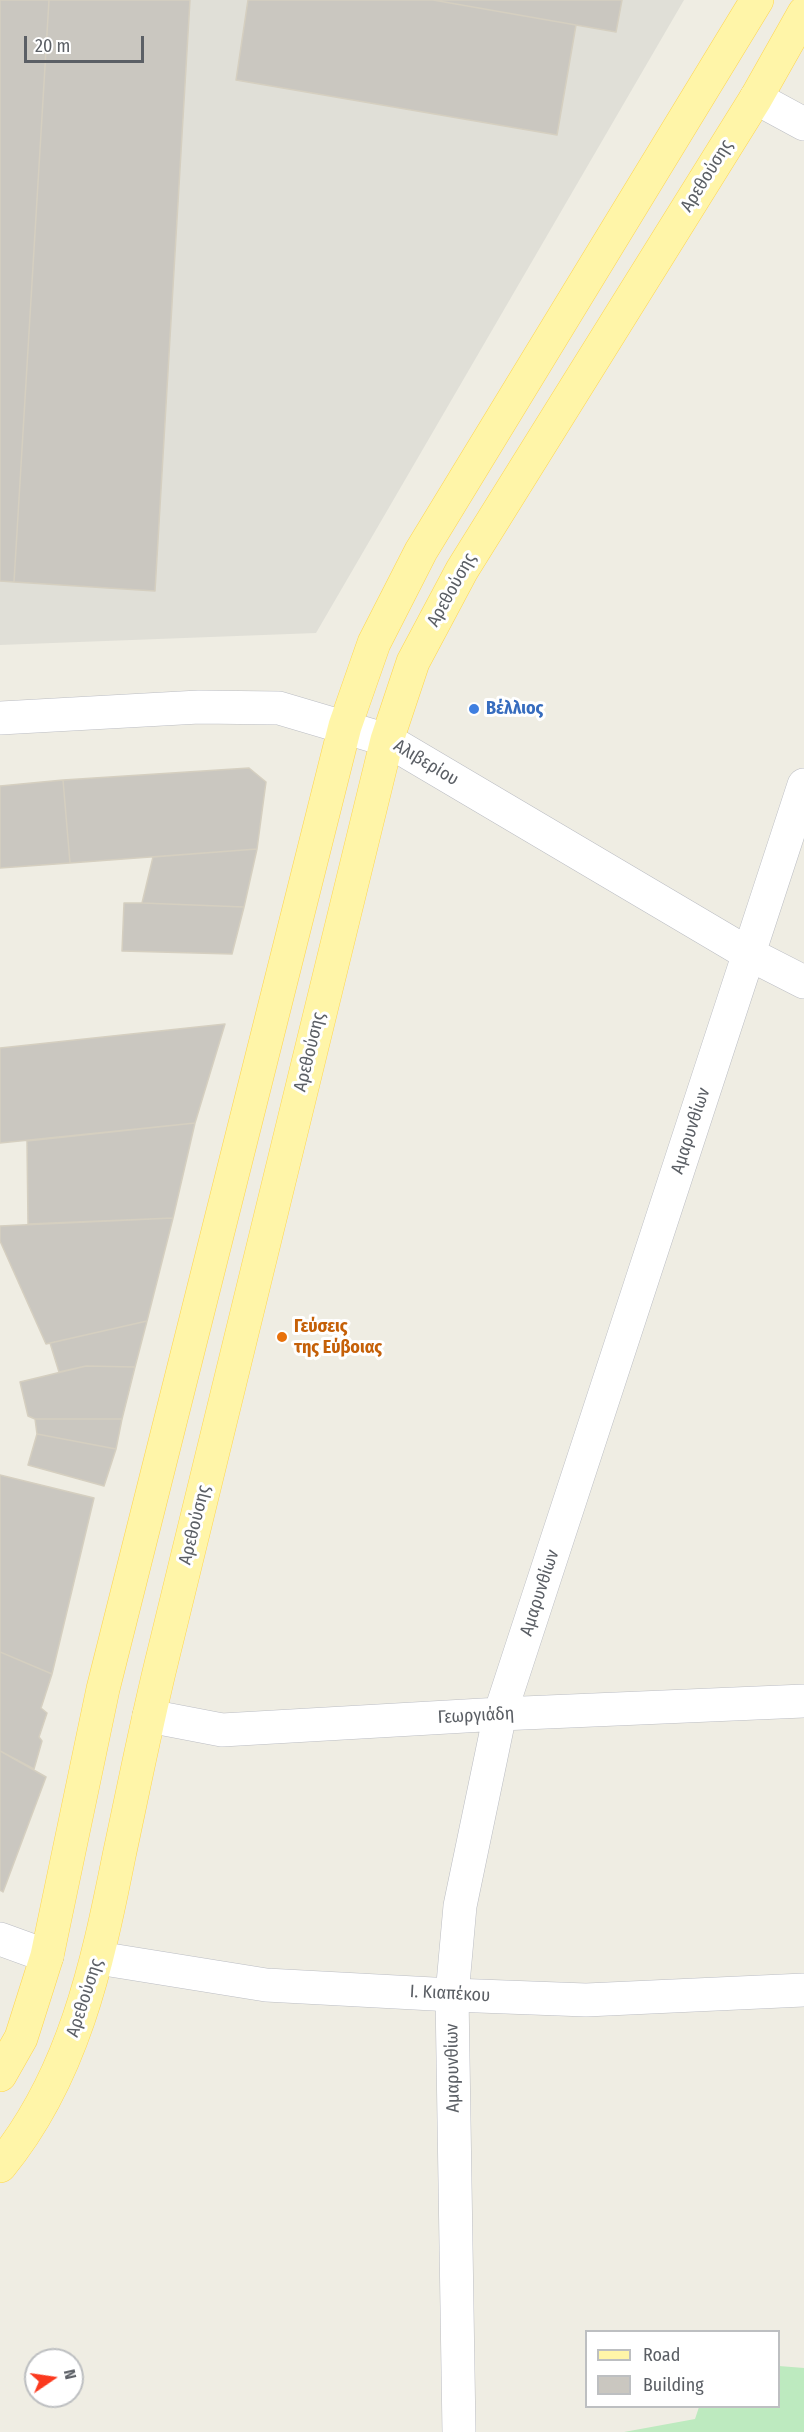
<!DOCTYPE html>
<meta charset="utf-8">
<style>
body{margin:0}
#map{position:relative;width:804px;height:2432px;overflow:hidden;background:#efede3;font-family:"Fira Sans Condensed",sans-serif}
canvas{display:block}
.legend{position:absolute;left:585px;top:2330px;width:195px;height:78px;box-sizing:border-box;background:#fff;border:2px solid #bdbfc1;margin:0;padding:8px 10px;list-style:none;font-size:18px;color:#5b5f65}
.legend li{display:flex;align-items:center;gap:12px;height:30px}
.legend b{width:30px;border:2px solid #bdbfc1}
.north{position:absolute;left:24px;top:2348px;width:60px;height:60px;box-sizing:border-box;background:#fff;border:2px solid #bdbfc1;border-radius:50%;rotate:77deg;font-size:16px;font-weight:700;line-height:24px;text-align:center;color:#5b5f65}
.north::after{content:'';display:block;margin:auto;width:21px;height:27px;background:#fb391e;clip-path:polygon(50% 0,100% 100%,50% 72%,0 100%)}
.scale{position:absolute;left:24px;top:36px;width:120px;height:27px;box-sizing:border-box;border:3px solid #5b5f65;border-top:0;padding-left:8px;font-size:18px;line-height:21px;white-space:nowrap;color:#5b5f65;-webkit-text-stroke:4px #fff;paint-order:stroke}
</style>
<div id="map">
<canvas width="804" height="2432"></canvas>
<ul class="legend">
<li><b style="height:8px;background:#fff5a8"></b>Road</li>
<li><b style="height:16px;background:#cac7c0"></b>Building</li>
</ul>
<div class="north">N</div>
<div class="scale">20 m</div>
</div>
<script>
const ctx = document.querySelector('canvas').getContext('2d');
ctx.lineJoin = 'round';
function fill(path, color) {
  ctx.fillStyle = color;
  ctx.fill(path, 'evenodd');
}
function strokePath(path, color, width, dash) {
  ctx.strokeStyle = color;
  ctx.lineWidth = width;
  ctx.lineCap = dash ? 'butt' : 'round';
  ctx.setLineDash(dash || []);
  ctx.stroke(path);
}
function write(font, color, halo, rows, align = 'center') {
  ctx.font = font + ' "Fira Sans Condensed",sans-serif';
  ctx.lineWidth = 6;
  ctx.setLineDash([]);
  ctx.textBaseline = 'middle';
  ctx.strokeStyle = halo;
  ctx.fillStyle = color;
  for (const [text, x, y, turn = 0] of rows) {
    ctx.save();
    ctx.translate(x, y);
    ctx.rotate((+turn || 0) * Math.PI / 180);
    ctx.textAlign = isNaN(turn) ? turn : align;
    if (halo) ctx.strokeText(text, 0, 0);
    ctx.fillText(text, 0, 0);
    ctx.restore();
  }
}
fill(new Path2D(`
 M 0,0 L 684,0 L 316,633 L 0,645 Z`), '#e0dfd7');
fill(new Path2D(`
 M 779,2366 L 804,2368 L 804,2432 L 624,2432 L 695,2419 L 699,2407 L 778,2406 Z`), '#bdeabf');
const building = new Path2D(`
 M 0,0 L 49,0 L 14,582 L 0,581 Z
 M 49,0 L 190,0 L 155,591 L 14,582 Z
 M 248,0 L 433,0 L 576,25 L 557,135 L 236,80 Z
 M 433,0 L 622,0 L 616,32 Z
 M 249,768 L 266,782 L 257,849 L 70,863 L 63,780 Z
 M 63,780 L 70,863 L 0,868 L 0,786 Z
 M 257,849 L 244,907 L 142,903 L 153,857 Z
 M 124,903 L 142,903 L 244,907 L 232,954 L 122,951 Z
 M 225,1024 L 195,1123 L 0,1143 L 0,1048 Z
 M 195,1123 L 173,1218 L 28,1224 L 27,1141 Z
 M 173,1218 L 147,1321 L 46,1344 L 0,1241 L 0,1226 Z
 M 147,1321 L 135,1367 L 86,1366 L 59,1372 L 50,1343 Z
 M 86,1366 L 135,1367 L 122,1419 L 35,1419 L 28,1416 L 20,1382 Z
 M 35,1419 L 122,1419 L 116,1449 L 37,1434 Z
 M 37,1434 L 116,1449 L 104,1486 L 28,1465 Z
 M 0,1475 L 94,1498 L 52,1674 L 0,1652 Z
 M 0,1652 L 52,1674 L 41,1708 L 47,1713 L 39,1737 L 42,1741 L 34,1769 L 0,1751 Z
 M 0,1751 L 46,1777 L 3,1892 L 0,1890 Z`);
fill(building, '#cac7c0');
strokePath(building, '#d5cfc0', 1.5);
const minor = new Path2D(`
 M 756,98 L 804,124
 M 0,718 L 199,707 L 279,708 L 387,740 L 749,954 L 804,982
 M 149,1716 L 222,1730 L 500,1714 L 804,1701
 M 0,1939 L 47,1956
 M 459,2432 L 452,1995 L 460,1906 L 500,1714 L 804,785`);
const tertiary = new Path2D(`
 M 98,1958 L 266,1985 L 452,1995 L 586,2000 L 804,1990`);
const primary = new Path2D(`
 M 0,2075 L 21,2038 L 47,1956 L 103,1689 L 345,726 L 374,643 L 421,551 L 757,0
 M 0,2166 C 73,2077 97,1966 119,1856 C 133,1791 146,1725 162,1660 C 237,1353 312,1046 387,740 L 413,662 L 462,570 L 756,98 L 804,13`);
strokePath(minor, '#bbbdc3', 34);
strokePath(tertiary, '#bbbdc3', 34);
strokePath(primary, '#ffd54c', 34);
strokePath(minor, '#fff', 33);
strokePath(tertiary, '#fff', 33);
strokePath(primary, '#fff5a8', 33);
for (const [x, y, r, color] of [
 [474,709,6,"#3f7fe0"],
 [282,1337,6,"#e8710a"]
]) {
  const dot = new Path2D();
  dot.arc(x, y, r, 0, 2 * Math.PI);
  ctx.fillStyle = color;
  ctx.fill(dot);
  strokePath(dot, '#fff', 2);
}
write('18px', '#5b5f65', '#fff', [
 ["Αρεθούσης",707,176,-58],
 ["Αρεθούσης",452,590,-61],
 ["Αλιβερίου",426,763,31],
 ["Αρεθούσης",310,1052,-76],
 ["Αμαρυνθίων",691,1131,-72],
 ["Αρεθούσης",195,1525,-76],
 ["Αμαρυνθίων",540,1593,-72],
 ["Γεωργιάδη",476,1716,-3],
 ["Ι. Κιαπέκου",450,1994,3],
 ["Αρεθούσης",85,1998,-72],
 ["Αμαρυνθίων",453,2068,-91]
]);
write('bold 18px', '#366cbe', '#fff', [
 ["Βέλλιος",486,709]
], 'left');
write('bold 18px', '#c56008', '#fff', [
 ["Γεύσεις",294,1327],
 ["της Εύβοιας",294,1348]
], 'left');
</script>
